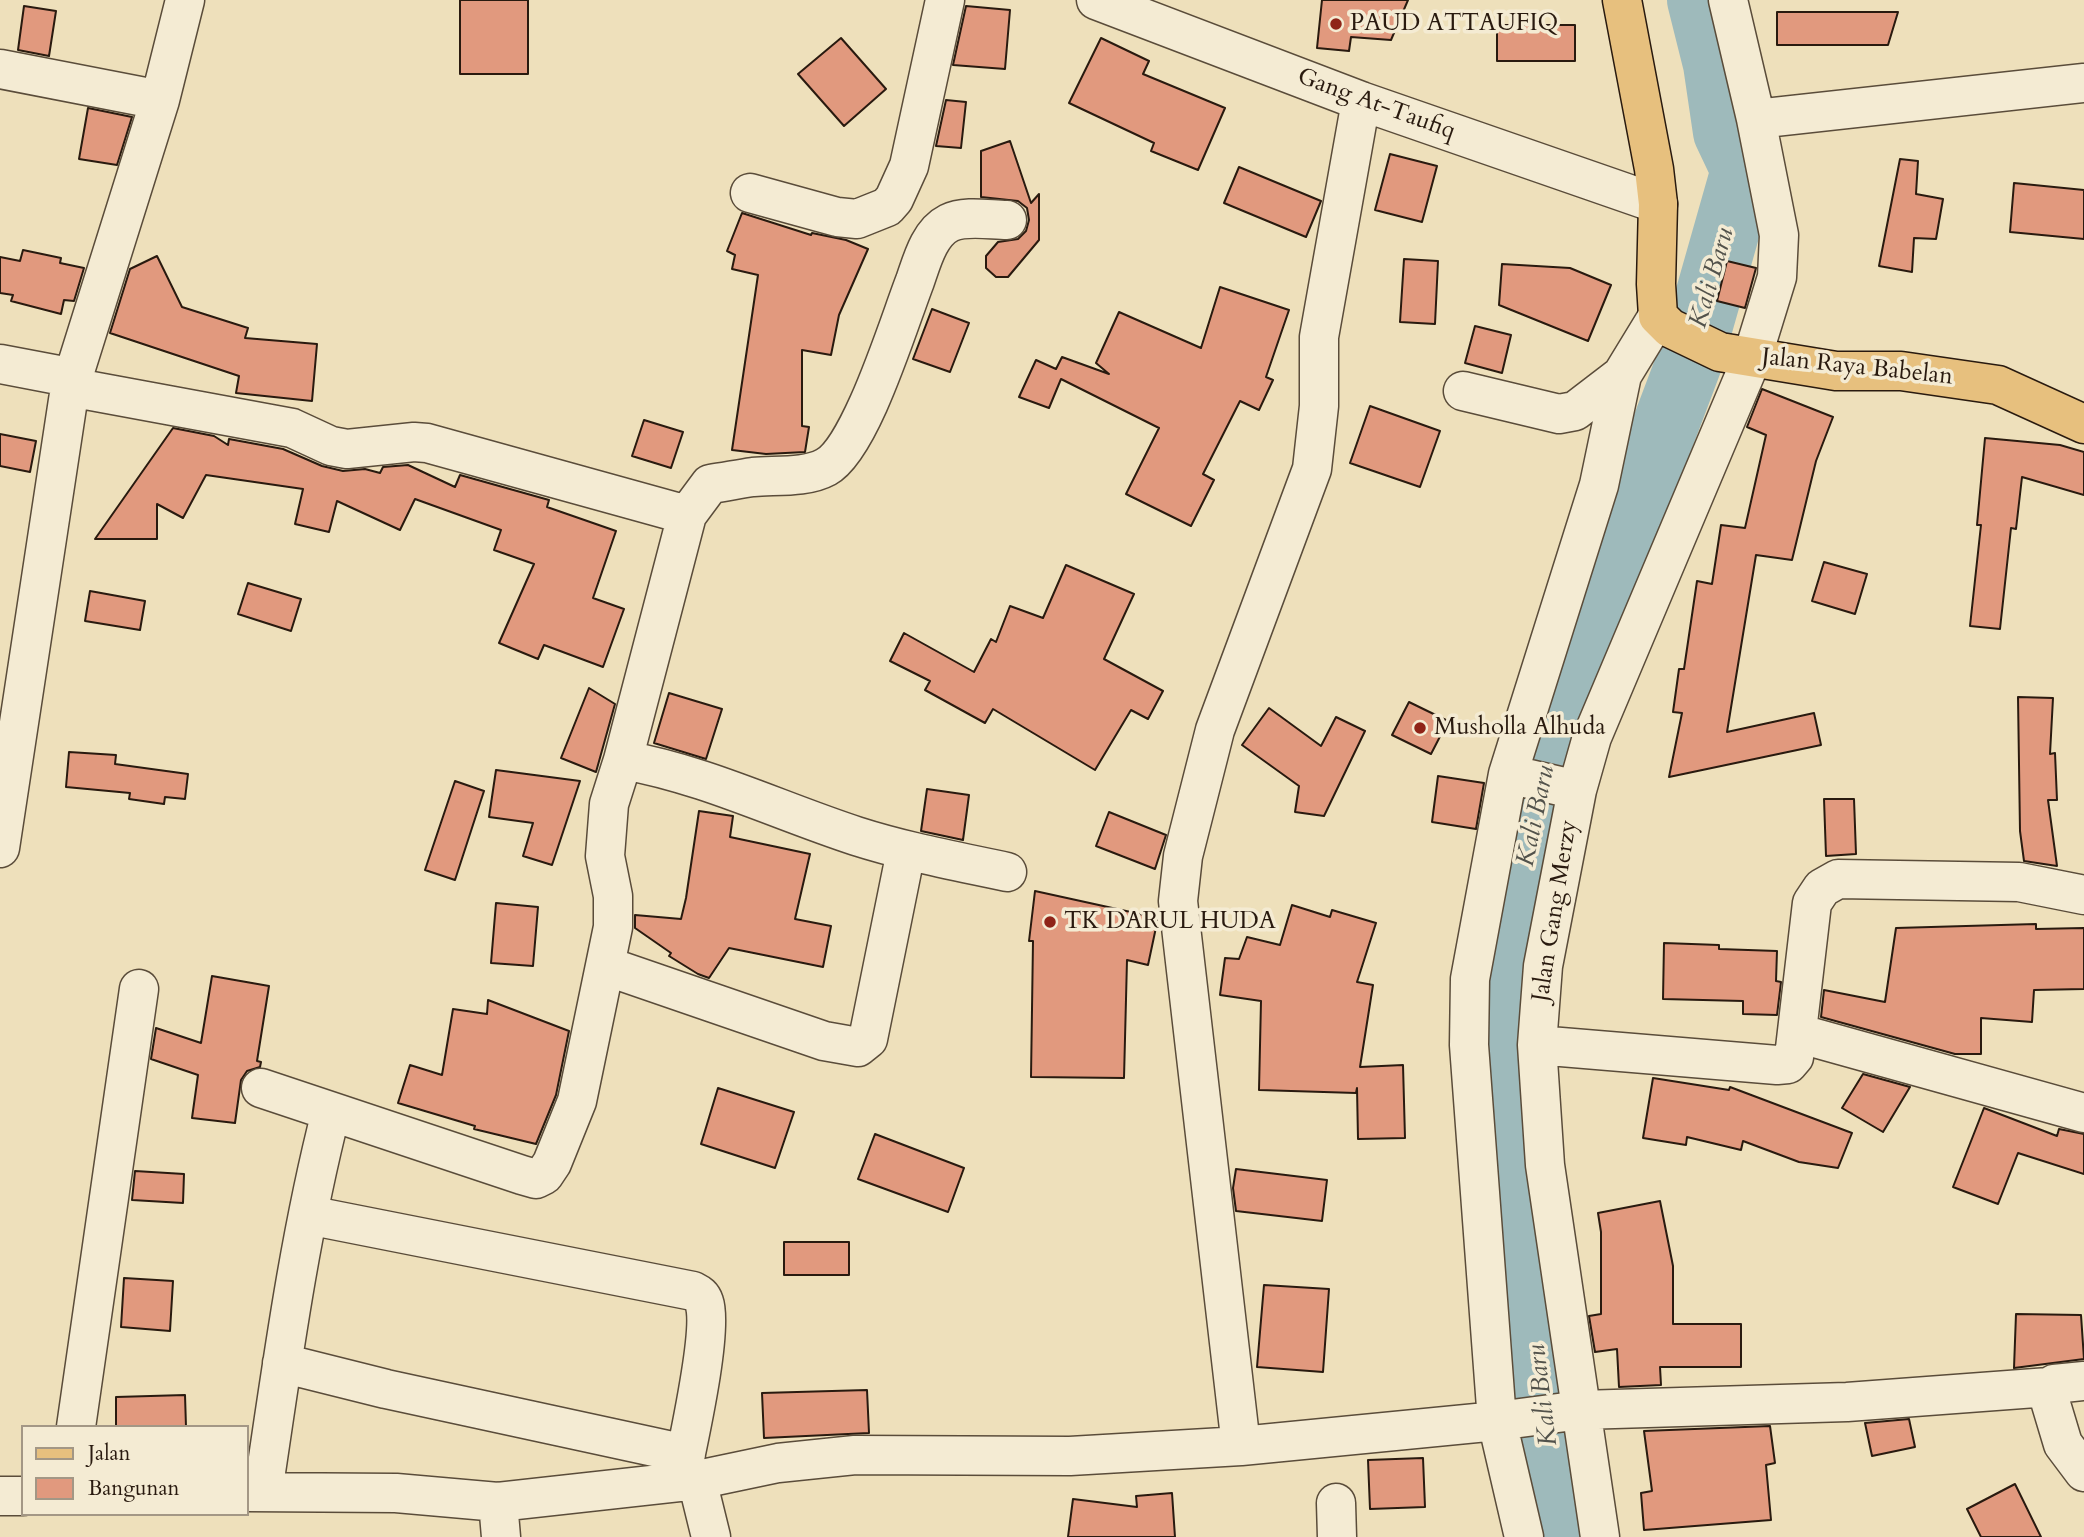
<!DOCTYPE html>
<style>
body{margin:0}
#map{position:relative;width:2084px;height:1537px;overflow:hidden;background:#eee0bb;font-family:Cardo,serif}
canvas{display:block}
.legend{position:absolute;left:21px;top:1425px;width:228px;height:91px;box-sizing:border-box;background:#f4ebd3;border:2px solid #a39785;margin:0;padding:9px 12px;list-style:none;font-size:21px;color:#291a0f}
.legend li{display:flex;align-items:center;gap:14px;height:35px}
.legend b{width:35px;border:2px solid #a39785}
</style>
<div id="map">
<canvas width="2084" height="1537"></canvas>
<ul class="legend">
<li><b style="height:9px;background:#e7c07e"></b>Jalan</li>
<li><b style="height:19px;background:#e1997e"></b>Bangunan</li>
</ul>
</div>
<script>
const ctx = document.querySelector('canvas').getContext('2d');
ctx.lineJoin = 'round';
function strokePath(path, color, width, dash) {
  ctx.strokeStyle = color;
  ctx.lineWidth = width;
  ctx.lineCap = dash ? 'butt' : 'round';
  ctx.setLineDash(dash || []);
  ctx.stroke(path);
}
function fill(path, color) {
  ctx.fillStyle = color;
  ctx.fill(path, 'evenodd');
}
function write(font, color, halo, rows, align = 'center') {
  ctx.font = font + ' Cardo,serif';
  ctx.lineWidth = 7;
  ctx.setLineDash([]);
  ctx.textBaseline = 'middle';
  ctx.strokeStyle = halo;
  ctx.fillStyle = color;
  for (const [text, x, y, turn = 0] of rows) {
    ctx.save();
    ctx.translate(x, y);
    ctx.rotate((+turn || 0) * Math.PI / 180);
    ctx.textAlign = isNaN(turn) ? turn : align;
    if (halo) ctx.strokeText(text, 0, 0);
    ctx.fillText(text, 0, 0);
    ctx.restore();
  }
}
strokePath(new Path2D(`
 M 1561,1537 L 1495,974 L 1528,874 L 1542,818 L 1551,747 L 1572,673 L 1690,360 L 1744,170 L 1726,132 L 1716,64 L 1700,0`), '#9ebabb', 66);
const building = new Path2D(`
 M 460,0 L 528,0 L 528,74 L 460,74 Z
 M 1322,0 L 1408,0 L 1391,40 L 1351,37 L 1349,51 L 1317,48 Z
 M 24,6 L 56,11 L 49,56 L 18,50 Z
 M 966,6 L 1010,10 L 1005,69 L 953,65 Z
 M 1777,12 L 1898,12 L 1888,45 L 1777,45 Z
 M 1497,25 L 1575,25 L 1575,61 L 1497,61 Z
 M 841,38 L 886,89 L 844,126 L 798,74 Z
 M 1101,38 L 1149,61 L 1143,74 L 1225,108 L 1198,170 L 1151,151 L 1154,143 L 1069,103 Z
 M 946,100 L 966,102 L 961,148 L 936,146 Z
 M 88,108 L 132,117 L 117,165 L 79,159 Z
 M 1010,141 L 1031,203 L 1039,194 L 1039,240 L 1008,277 L 996,277 L 986,268 L 986,256 L 998,242 L 1018,239 L 1026,231 L 1029,220 L 1027,208 L 1018,201 L 981,197 L 981,151 Z
 M 1390,154 L 1437,166 L 1422,222 L 1375,210 Z
 M 1900,159 L 1918,161 L 1916,194 L 1943,199 L 1936,239 L 1914,238 L 1912,272 L 1879,266 Z
 M 1239,167 L 1321,201 L 1306,237 L 1224,203 Z
 M 2014,183 L 2084,190 L 2084,239 L 2010,232 Z
 M 742,213 L 811,235 L 812,233 L 846,240 L 868,249 L 839,315 L 831,355 L 802,350 L 802,426 L 809,427 L 805,452 L 766,454 L 732,450 L 758,275 L 732,269 L 735,255 L 727,251 Z
 M 23,250 L 61,258 L 60,263 L 84,268 L 74,301 L 64,300 L 61,314 L 11,301 L 13,295 L 0,293 L 0,257 L 20,261 Z
 M 157,256 L 182,307 L 248,328 L 245,338 L 317,344 L 312,401 L 236,393 L 239,376 L 110,333 L 130,269 Z
 M 1404,259 L 1438,261 L 1435,324 L 1400,322 Z
 M 1727,261 L 1756,268 L 1745,308 L 1717,301 Z
 M 1502,264 L 1570,268 L 1611,285 L 1588,341 L 1499,305 Z
 M 1220,287 L 1289,310 L 1266,377 L 1273,380 L 1259,410 L 1240,401 L 1203,474 L 1214,480 L 1191,526 L 1126,494 L 1159,428 L 1061,379 L 1049,408 L 1019,397 L 1036,360 L 1056,369 L 1062,357 L 1109,374 L 1096,363 L 1119,312 L 1201,348 Z
 M 932,309 L 969,323 L 950,372 L 913,359 Z
 M 1475,326 L 1511,335 L 1502,373 L 1465,363 Z
 M 1762,389 L 1833,417 L 1816,461 L 1792,560 L 1756,555 L 1727,732 L 1814,713 L 1821,745 L 1669,777 L 1682,713 L 1673,712 L 1679,669 L 1684,669 L 1697,581 L 1712,584 L 1721,525 L 1745,528 L 1766,435 L 1747,427 Z
 M 1370,406 L 1440,431 L 1420,487 L 1350,463 Z
 M 644,420 L 683,432 L 671,468 L 632,456 Z
 M 173,428 L 214,436 L 228,445 L 229,439 L 283,449 L 322,466 L 343,471 L 365,469 L 380,473 L 383,467 L 408,465 L 455,487 L 460,475 L 549,500 L 547,507 L 616,531 L 593,598 L 624,609 L 603,667 L 544,645 L 538,659 L 499,643 L 534,564 L 494,550 L 501,530 L 415,499 L 400,530 L 337,501 L 329,532 L 295,524 L 303,489 L 206,475 L 183,518 L 157,504 L 157,539 L 95,539 Z
 M 0,434 L 36,441 L 30,472 L 0,466 Z
 M 1985,438 L 2060,445 L 2084,452 L 2084,495 L 2022,477 L 2016,529 L 2011,528 L 2000,629 L 1970,626 L 1981,525 L 1977,525 Z
 M 1824,562 L 1867,574 L 1855,614 L 1812,601 Z
 M 1066,565 L 1134,594 L 1104,659 L 1163,691 L 1148,719 L 1131,710 L 1095,770 L 993,709 L 985,723 L 925,690 L 930,681 L 890,661 L 904,633 L 974,672 L 991,639 L 996,642 L 1010,606 L 1043,618 Z
 M 248,583 L 301,599 L 291,631 L 238,614 Z
 M 90,591 L 145,601 L 140,630 L 85,621 Z
 M 589,688 L 615,704 L 596,772 L 561,758 Z
 M 669,693 L 722,709 L 706,759 L 654,743 Z
 M 2018,697 L 2053,698 L 2050,754 L 2055,753 L 2057,800 L 2048,800 L 2057,866 L 2024,861 L 2020,831 Z
 M 1409,702 L 1448,721 L 1431,754 L 1392,735 Z
 M 1269,708 L 1321,746 L 1336,717 L 1365,731 L 1324,816 L 1295,812 L 1299,786 L 1242,745 Z
 M 69,752 L 116,755 L 115,764 L 188,774 L 185,799 L 165,797 L 164,804 L 129,799 L 130,793 L 66,787 Z
 M 496,770 L 580,781 L 552,865 L 523,856 L 533,823 L 489,817 Z
 M 1438,776 L 1484,783 L 1476,829 L 1432,822 Z
 M 455,781 L 484,791 L 455,880 L 425,870 Z
 M 927,789 L 969,795 L 963,840 L 921,831 Z
 M 1824,799 L 1854,799 L 1856,854 L 1826,856 Z
 M 699,811 L 733,816 L 730,837 L 810,854 L 795,919 L 831,926 L 823,967 L 729,948 L 709,978 L 698,974 L 669,956 L 671,953 L 635,928 L 635,915 L 681,919 L 686,898 Z
 M 1109,812 L 1166,835 L 1155,869 L 1096,846 Z
 M 1035,891 L 1158,918 L 1148,965 L 1127,960 L 1124,1078 L 1031,1077 L 1033,941 L 1029,941 Z
 M 496,903 L 538,907 L 533,966 L 491,963 Z
 M 1292,905 L 1330,917 L 1332,910 L 1376,923 L 1357,982 L 1373,985 L 1360,1067 L 1403,1065 L 1405,1138 L 1358,1139 L 1357,1088 L 1356,1093 L 1259,1090 L 1261,1001 L 1220,995 L 1225,958 L 1239,959 L 1247,937 L 1280,945 Z
 M 2036,924 L 2036,929 L 2084,928 L 2084,989 L 2034,990 L 2032,1022 L 1981,1018 L 1981,1054 L 1955,1054 L 1821,1017 L 1824,990 L 1885,1002 L 1896,928 Z
 M 1664,943 L 1719,945 L 1719,949 L 1777,951 L 1776,981 L 1781,982 L 1777,1015 L 1743,1014 L 1743,1001 L 1663,999 Z
 M 212,976 L 269,986 L 257,1061 L 261,1062 L 260,1067 L 247,1071 L 241,1080 L 235,1123 L 192,1118 L 198,1075 L 151,1059 L 156,1028 L 201,1043 Z
 M 488,1000 L 569,1031 L 556,1095 L 536,1144 L 474,1129 L 475,1126 L 398,1103 L 410,1065 L 442,1075 L 453,1009 L 487,1014 Z
 M 1863,1074 L 1910,1087 L 1883,1132 L 1842,1108 Z
 M 1653,1078 L 1729,1090 L 1730,1087 L 1852,1133 L 1838,1168 L 1799,1162 L 1743,1141 L 1741,1150 L 1687,1137 L 1686,1145 L 1643,1138 Z
 M 718,1088 L 794,1112 L 775,1168 L 701,1144 Z
 M 1984,1108 L 2057,1136 L 2059,1129 L 2084,1134 L 2084,1174 L 2018,1153 L 1998,1204 L 1953,1187 Z
 M 875,1134 L 964,1168 L 948,1212 L 858,1179 Z
 M 1236,1169 L 1327,1180 L 1322,1221 L 1236,1211 L 1233,1188 Z
 M 135,1171 L 184,1174 L 183,1203 L 132,1200 Z
 M 1660,1201 L 1673,1266 L 1673,1324 L 1741,1324 L 1741,1367 L 1660,1367 L 1661,1385 L 1619,1387 L 1617,1349 L 1595,1352 L 1589,1316 L 1601,1314 L 1601,1232 L 1598,1213 Z
 M 784,1242 L 849,1242 L 849,1275 L 784,1275 Z
 M 124,1278 L 173,1281 L 170,1331 L 121,1327 Z
 M 1264,1285 L 1329,1289 L 1323,1372 L 1257,1367 Z
 M 2016,1314 L 2081,1315 L 2084,1359 L 2014,1368 Z
 M 867,1390 L 869,1433 L 764,1438 L 762,1393 Z
 M 185,1395 L 186,1427 L 116,1427 L 116,1397 Z
 M 1909,1419 L 1915,1447 L 1872,1456 L 1865,1423 Z
 M 1770,1426 L 1775,1463 L 1766,1465 L 1771,1520 L 1644,1530 L 1641,1493 L 1652,1491 L 1644,1431 Z
 M 1423,1458 L 1425,1507 L 1370,1509 L 1368,1460 Z
 M 2015,1484 L 2041,1537 L 1981,1537 L 1967,1509 Z
 M 1172,1493 L 1175,1537 L 1068,1537 L 1073,1499 L 1137,1507 L 1136,1496 Z`);
fill(building, '#e1997e');
strokePath(building, '#291a0f', 2);
const minor = new Path2D(`
 M 1096,0 L 1361,101 L 1658,204
 M 0,69 L 160,100
 M 1756,119 L 2084,83
 M 750,193 L 837,217 L 857,219 L 887,207 L 894,199 L 909,166 L 945,0
 M 0,364 L 74,378
 M 70,387 L 292,428 L 331,446 L 347,449 L 414,442 L 427,443 L 687,515 L 623,760 L 609,804 L 605,856 L 613,896 L 613,927 L 577,1101 L 552,1163 L 544,1175 L 536,1179 L 522,1175 L 261,1088
 M 1463,391 L 1559,414 L 1575,411 L 1622,375
 M 687,515 L 710,484 C 724,482 739,479 753,477 C 776,475 806,478 826,467 C 861,448 899,322 915,281 C 922,261 929,233 949,223 C 965,215 990,220 1007,220
 M 623,760 C 704,774 779,811 856,836 C 906,852 956,861 1007,872
 M 1508,774 L 1599,485 L 1622,375 L 1658,316
 M 0,848 L 70,387 L 160,100 L 185,0
 M 606,966 L 824,1041 L 858,1047 L 868,1039 L 906,851
 M 1797,1033 L 2084,1113
 M 1537,1045 L 1777,1065 L 1788,1064 L 1794,1057 L 1812,903 L 1822,888 L 1838,879 L 2019,882 L 2084,895
 M 308,1215 L 693,1291 C 699,1294 702,1296 704,1302 C 714,1330 687,1447 680,1482
 M 282,1363 L 386,1389 L 686,1454
 M 2084,1381 L 2054,1384 L 2049,1387 L 2048,1394 L 2063,1444 L 2084,1472
 M 76,1427 L 139,989
 M 1241,1446 L 1178,901 L 1183,856 L 1215,730 L 1312,469 L 1319,406 L 1319,337 L 1361,101
 M 697,1480 L 711,1537
 M 247,1492 L 396,1493 L 498,1502 L 697,1480 L 778,1463 L 855,1455 L 1070,1456 L 1241,1446 L 1497,1421 L 1581,1410 L 1847,1402 L 2049,1387
 M 263,1492 C 282,1365 299,1237 331,1112
 M 0,1496 L 23,1496
 M 498,1502 L 501,1537
 M 1336,1503 L 1337,1537
 M 1524,1537 L 1497,1421 L 1469,1045 L 1470,979 L 1508,774 L 1577,790
 M 1600,1537 L 1545,1165 L 1537,1045 L 1543,966 L 1577,790 L 1592,737 L 1752,358 L 1777,277 L 1779,235 L 1756,119 L 1728,0`);
const major = new Path2D(`
 M 1622,0 L 1654,169 L 1658,204 L 1656,284 L 1658,316 L 1670,328 L 1720,352 L 1836,371 L 1901,371 L 1998,385 L 2084,424`);
strokePath(minor, '#5a4c3a', 41);
strokePath(major, '#291a0f', 41);
strokePath(minor, '#f4ebd3', 38);
strokePath(major, '#e7c07e', 38);
for (const [x, y, r, color] of [
 [1336,24,7,"#8f2418"],
 [1420,728,7,"#8f2418"],
 [1050,922,7,"#8f2418"]
]) {
  const dot = new Path2D();
  dot.arc(x, y, r, 0, 2 * Math.PI);
  ctx.fillStyle = color;
  ctx.fill(dot);
  strokePath(dot, '#f4ebd3', 2.5);
}
write('24px', '#291a0f', '#f4ebd3', [
 ["PAUD ATTAUFIQ",1350,24],
 ["Musholla Alhuda",1434,728],
 ["TK DARUL HUDA",1064,922]
], 'left');
write('24px', '#291a0f', '#f4ebd3', [
 ["Gang At-Taufiq",1376,105,20],
 ["Jalan Raya Babelan",1857,368,6],
 ["Jalan Gang Merzy",1556,911,-81]
]);
write('italic 26px', '#52524b', '#f4ebd3', [
 ["Kali Baru",1713,278,-74],
 ["Kali Baru",1537,816,-78],
 ["Kali Baru",1544,1395,-97]
]);
</script>
